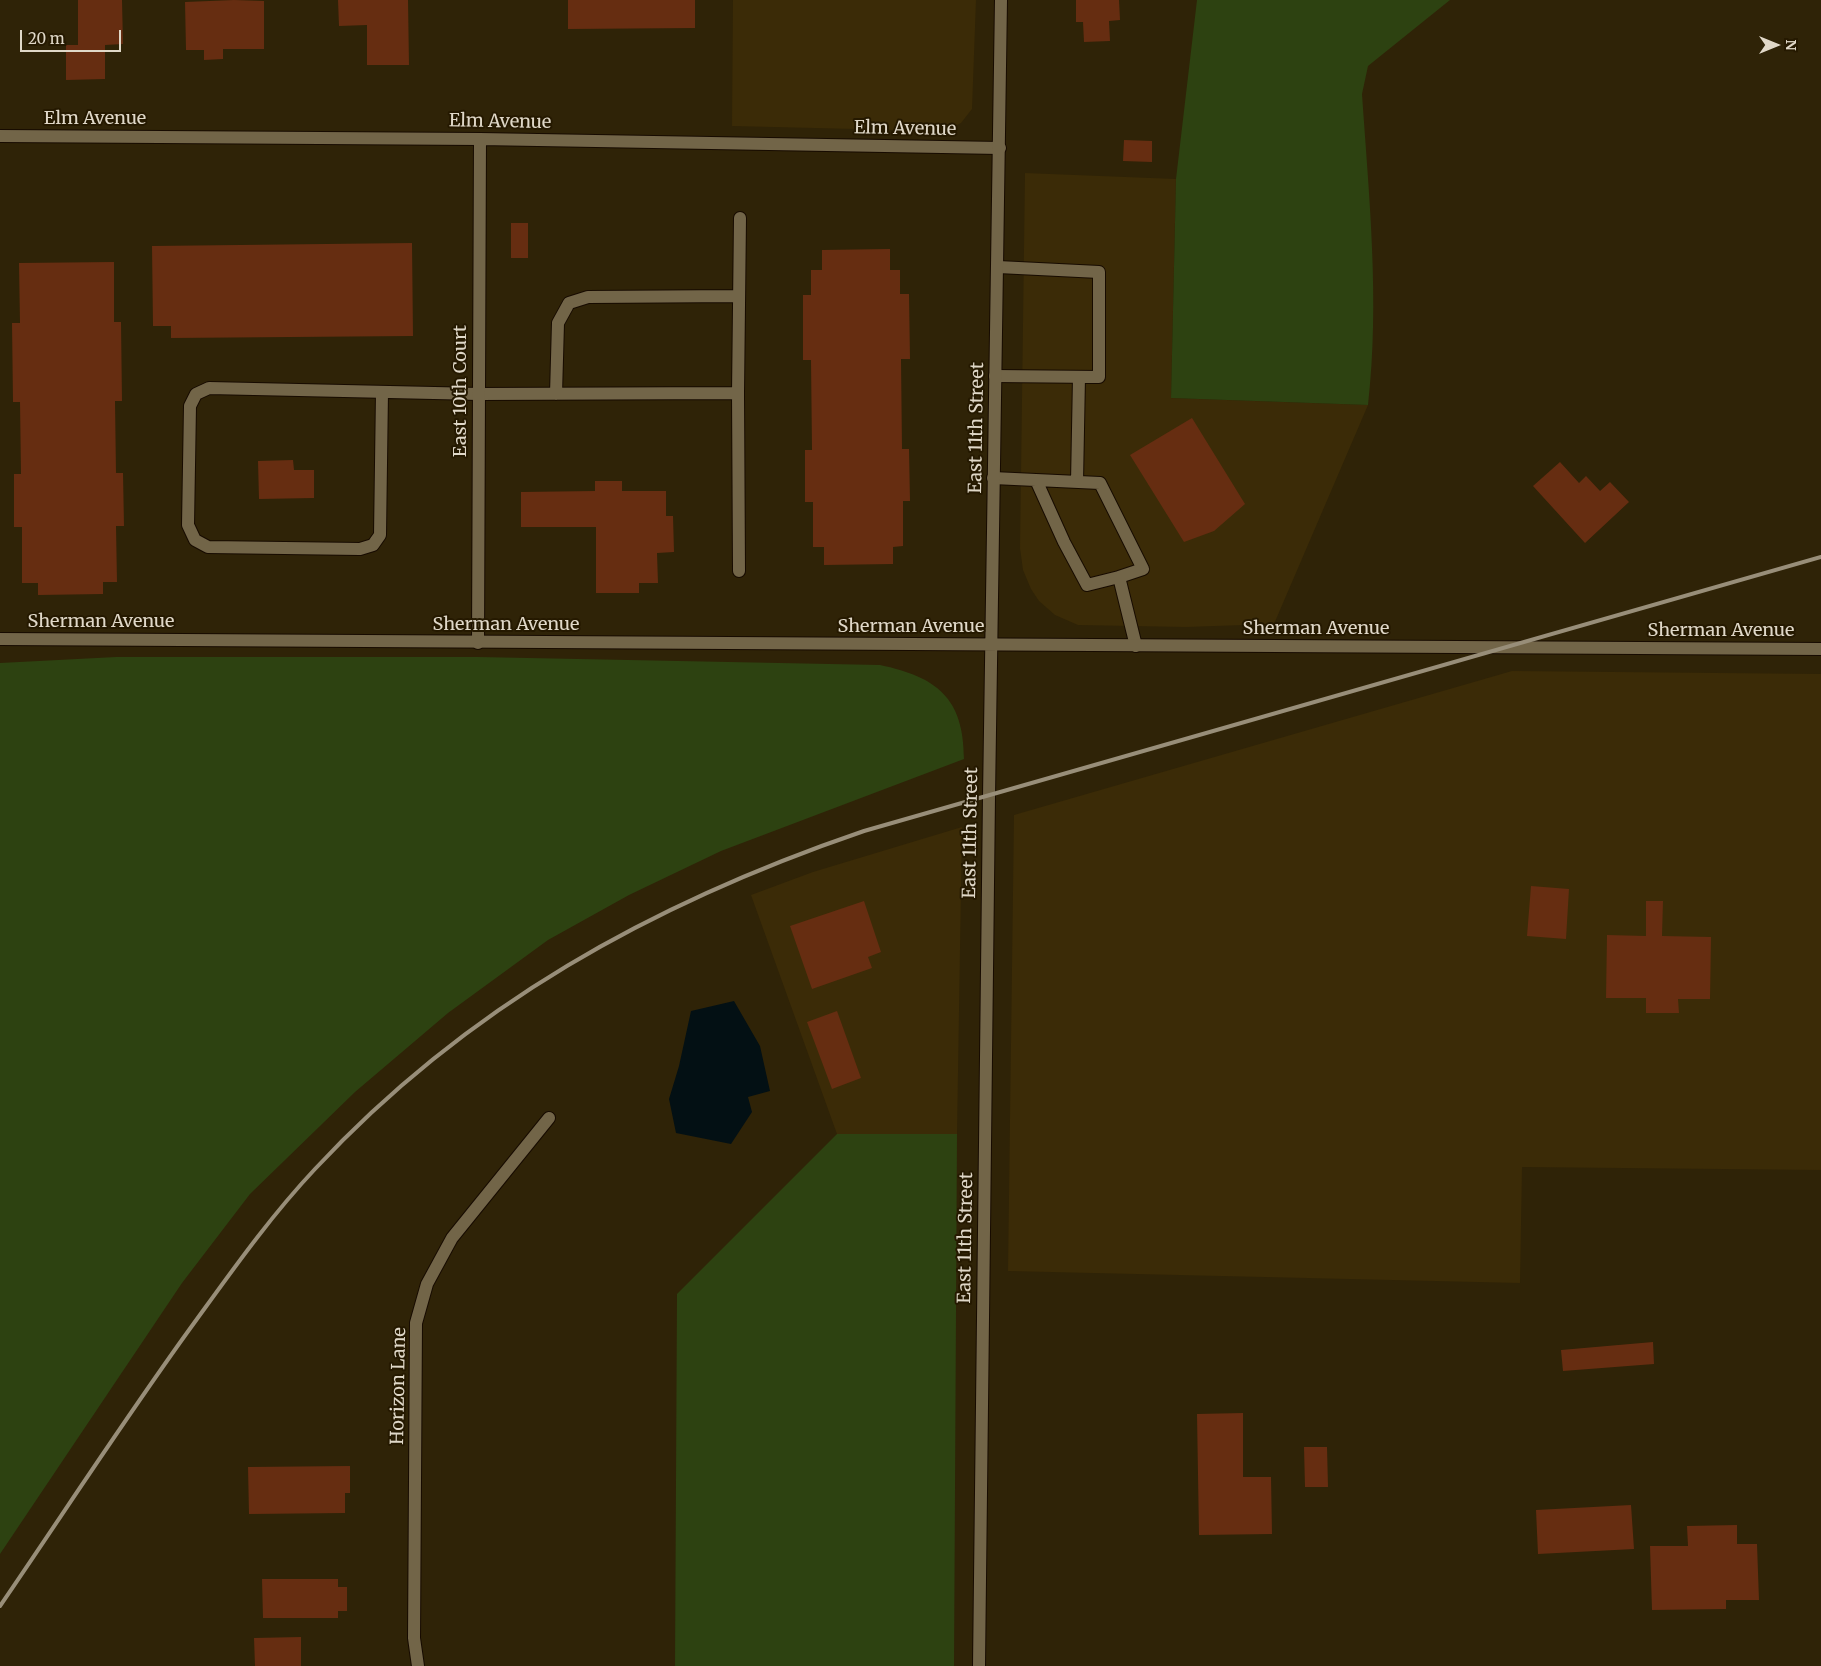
<!DOCTYPE html>
<style>
body{margin:0}
#map{position:relative;width:1821px;height:1666px;overflow:hidden;background:#2f2307;font-family:Merriweather,serif}
canvas{display:block}
.north{position:absolute;left:1751px;top:20px;width:50px;height:50px;-webkit-text-stroke:4px #251900;paint-order:stroke;rotate:90deg;font-size:14px;font-weight:700;line-height:20px;text-align:center;color:#e0d8c8}
.north::after{content:'';display:block;margin:auto;width:18px;height:22px;background:#e0d8c8;clip-path:polygon(50% 0,100% 100%,50% 72%,0 100%)}
.scale{position:absolute;left:20px;top:30px;width:101px;height:22px;box-sizing:border-box;border:2px solid #e0d8c8;border-top:0;padding-left:6px;font-size:15px;line-height:18px;white-space:nowrap;color:#e0d8c8;-webkit-text-stroke:4px #251900;paint-order:stroke}
</style>
<div id="map">
<canvas width="1821" height="1666"></canvas>
<div class="north">N</div>
<div class="scale">20 m</div>
</div>
<script>
const ctx = document.querySelector('canvas').getContext('2d');
ctx.lineJoin = 'round';
function fill(path, color) {
  ctx.fillStyle = color;
  ctx.fill(path, 'evenodd');
}
function strokePath(path, color, width, dash) {
  ctx.strokeStyle = color;
  ctx.lineWidth = width;
  ctx.lineCap = dash ? 'butt' : 'round';
  ctx.setLineDash(dash || []);
  ctx.stroke(path);
}
function write(font, color, halo, rows, align = 'center') {
  ctx.font = font + ' Merriweather,serif';
  ctx.lineWidth = 4;
  ctx.setLineDash([]);
  ctx.textBaseline = 'middle';
  ctx.strokeStyle = halo;
  ctx.fillStyle = color;
  for (const [text, x, y, turn = 0] of rows) {
    ctx.save();
    ctx.translate(x, y);
    ctx.rotate((+turn || 0) * Math.PI / 180);
    ctx.textAlign = isNaN(turn) ? turn : align;
    if (halo) ctx.strokeText(text, 0, 0);
    ctx.fillText(text, 0, 0);
    ctx.restore();
  }
}
fill(new Path2D(`
 M 733,0 L 976,0 L 972,109 L 961,123 L 951,128 L 938,131 L 732,126 Z
 M 1025,173 L 1176,179 L 1171,398 L 1368,405 L 1274,624 L 1186,627 L 1078,625 L 1055,615 L 1039,601 L 1031,589 L 1023,570 L 1020,548 Z
 M 1512,671 L 1821,674 L 1821,1170 L 1522,1167 L 1520,1283 L 1008,1271 L 1014,815 Z
 M 962,827 L 957,1134 L 837,1134 L 751,895 L 813,872 Z`), '#3b2b07');
fill(new Path2D(`
 M 1197,0 L 1450,0 L 1368,66 L 1362,94 C 1369,197 1380,301 1368,405 L 1171,398 L 1176,179 Z
 M 116,657 L 478,657 L 880,665 C 937,677 964,698 964,759 L 721,851 L 629,895 L 548,940 L 448,1013 L 355,1092 L 250,1194 L 182,1283 L 0,1554 L 0,663 Z
 M 837,1134 L 957,1134 L 954,1666 L 675,1666 L 677,1294 Z`), '#2d4211');
fill(new Path2D(`
 M 734,1001 L 760,1046 L 770,1091 L 748,1097 L 752,1112 L 731,1144 L 676,1133 L 669,1099 L 679,1066 L 691,1011 Z`), '#031014');
fill(new Path2D(`
 M 78,0 L 122,0 L 123,44 L 105,45 L 105,79 L 66,80 L 66,45 L 78,45 Z
 M 234,0 L 264,1 L 264,49 L 223,49 L 223,59 L 204,60 L 204,50 L 186,50 L 185,2 Z
 M 338,0 L 408,0 L 409,65 L 367,65 L 367,25 L 339,26 Z
 M 568,0 L 695,0 L 695,28 L 568,29 Z
 M 1076,0 L 1119,0 L 1120,20 L 1109,21 L 1110,41 L 1084,42 L 1083,22 L 1076,22 Z
 M 1124,140 L 1152,141 L 1152,162 L 1123,161 Z
 M 511,223 L 528,223 L 528,258 L 511,258 Z
 M 412,243 L 413,336 L 171,338 L 171,326 L 153,326 L 152,246 Z
 M 890,249 L 890,270 L 900,270 L 900,294 L 909,294 L 910,359 L 901,359 L 902,449 L 909,449 L 910,501 L 903,501 L 903,546 L 893,547 L 893,564 L 824,565 L 824,547 L 813,547 L 813,502 L 805,502 L 805,450 L 812,450 L 811,360 L 803,360 L 803,295 L 811,295 L 811,270 L 822,270 L 822,250 Z
 M 114,262 L 114,322 L 121,322 L 122,401 L 115,401 L 116,473 L 123,473 L 124,526 L 116,526 L 117,582 L 103,582 L 103,594 L 38,595 L 38,583 L 22,583 L 22,527 L 14,527 L 14,474 L 21,474 L 20,402 L 13,402 L 12,323 L 20,323 L 19,263 Z
 M 1192,418 L 1245,504 L 1214,531 L 1184,542 L 1130,455 Z
 M 293,460 L 294,470 L 314,470 L 314,498 L 259,499 L 258,461 Z
 M 1560,462 L 1579,483 L 1586,476 L 1600,491 L 1610,482 L 1629,502 L 1585,543 L 1533,486 Z
 M 595,481 L 622,481 L 622,491 L 666,491 L 666,516 L 673,516 L 674,552 L 657,553 L 658,583 L 639,583 L 639,593 L 596,593 L 596,527 L 521,527 L 521,492 L 595,491 Z
 M 1531,886 L 1569,889 L 1566,939 L 1527,936 Z
 M 864,901 L 881,952 L 868,957 L 872,968 L 812,989 L 790,926 Z
 M 1646,901 L 1663,901 L 1662,936 L 1711,937 L 1710,999 L 1678,999 L 1679,1013 L 1646,1013 L 1646,998 L 1606,998 L 1607,935 L 1646,936 Z
 M 837,1011 L 861,1078 L 832,1089 L 807,1022 Z
 M 1653,1342 L 1654,1364 L 1563,1371 L 1561,1350 Z
 M 1243,1413 L 1243,1477 L 1271,1477 L 1272,1534 L 1199,1535 L 1197,1414 Z
 M 1304,1447 L 1327,1447 L 1328,1487 L 1305,1487 Z
 M 350,1466 L 350,1493 L 345,1493 L 345,1513 L 249,1514 L 248,1467 Z
 M 1631,1505 L 1634,1549 L 1538,1554 L 1536,1510 Z
 M 1737,1525 L 1737,1544 L 1757,1544 L 1759,1600 L 1726,1600 L 1726,1609 L 1652,1610 L 1650,1546 L 1688,1546 L 1687,1526 Z
 M 262,1579 L 338,1579 L 338,1587 L 347,1587 L 347,1611 L 338,1611 L 338,1618 L 263,1618 Z
 M 301,1637 L 301,1666 L 255,1666 L 254,1638 Z`), '#662d11');
const lane = new Path2D(`
 M 995,376 L 1099,377 L 1099,272 L 998,267
 M 382,392 L 380,535 L 373,545 L 360,549 L 208,547 L 195,540 L 188,525 L 190,406 L 196,394 L 209,388 L 479,394 L 738,393 L 739,571
 M 738,393 L 740,218
 M 556,394 L 558,323 L 569,303 L 588,297 L 739,296
 M 993,478 L 1100,483 L 1143,569 L 1119,577 L 1136,646
 M 1036,480 L 1064,542 L 1087,585 L 1119,577
 M 1077,482 L 1079,377`);
const street = new Path2D(`
 M 0,136 L 480,139 L 1000,148
 M 478,643 L 480,139
 M 418,1666 L 414,1638 L 416,1323 L 427,1284 L 452,1238 L 549,1118`);
const secondary = new Path2D(`
 M 0,639 L 1821,649
 M 979,1666 L 989,796 L 1001,0`);
strokePath(lane, '#170b00', 14);
strokePath(street, '#170b00', 14);
strokePath(secondary, '#170b00', 14);
strokePath(lane, '#726548', 12);
strokePath(street, '#726548', 12);
strokePath(secondary, '#726548', 12);
strokePath(new Path2D(`
 M 0,1606 C 63,1514 124,1420 189,1330 C 229,1275 268,1219 315,1169 C 468,1005 653,903 864,831 L 1821,557`), '#988e79', 4);
write('18px', '#e0d8c8', '#251900', [
 ["Elm Avenue",95,119],
 ["Elm Avenue",500,122,1],
 ["Elm Avenue",905,129,1],
 ["East 10th Court",461,391,-90],
 ["East 11th Street",977,428,-89],
 ["Sherman Avenue",101,622],
 ["Sherman Avenue",506,625],
 ["Sherman Avenue",911,627],
 ["Sherman Avenue",1316,629],
 ["Sherman Avenue",1721,631],
 ["East 11th Street",971,833,-89],
 ["East 11th Street",966,1238,-89],
 ["Horizon Lane",399,1386,-89]
]);
</script>
